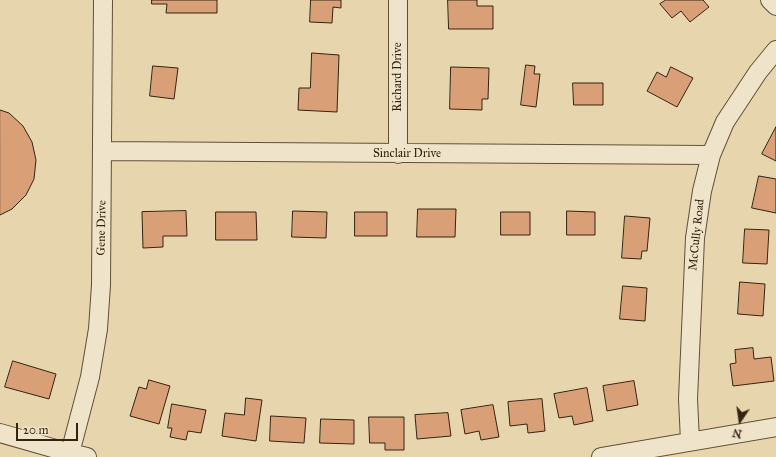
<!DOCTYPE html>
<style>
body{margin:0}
#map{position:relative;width:776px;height:457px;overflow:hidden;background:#e7d6ad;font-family:"IM FELL Great Primer",serif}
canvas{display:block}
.north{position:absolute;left:720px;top:401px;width:40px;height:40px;-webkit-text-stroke:3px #efe4ca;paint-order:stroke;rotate:193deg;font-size:11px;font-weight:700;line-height:16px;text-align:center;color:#342310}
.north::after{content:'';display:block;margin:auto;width:14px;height:18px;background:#342310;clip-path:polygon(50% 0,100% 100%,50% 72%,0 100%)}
.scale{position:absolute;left:16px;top:423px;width:62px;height:18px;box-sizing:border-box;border:2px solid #342310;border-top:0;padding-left:5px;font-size:12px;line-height:14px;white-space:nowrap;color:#342310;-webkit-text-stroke:3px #efe4ca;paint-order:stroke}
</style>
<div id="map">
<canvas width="776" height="457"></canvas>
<div class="north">N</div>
<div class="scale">20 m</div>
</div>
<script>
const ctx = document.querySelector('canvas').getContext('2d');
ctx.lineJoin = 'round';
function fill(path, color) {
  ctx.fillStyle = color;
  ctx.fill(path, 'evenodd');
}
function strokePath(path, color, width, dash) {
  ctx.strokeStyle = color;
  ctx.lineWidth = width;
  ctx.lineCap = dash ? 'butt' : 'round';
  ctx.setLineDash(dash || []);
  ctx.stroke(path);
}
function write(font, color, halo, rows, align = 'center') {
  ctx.font = font + ' "IM FELL Great Primer",serif';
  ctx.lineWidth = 3.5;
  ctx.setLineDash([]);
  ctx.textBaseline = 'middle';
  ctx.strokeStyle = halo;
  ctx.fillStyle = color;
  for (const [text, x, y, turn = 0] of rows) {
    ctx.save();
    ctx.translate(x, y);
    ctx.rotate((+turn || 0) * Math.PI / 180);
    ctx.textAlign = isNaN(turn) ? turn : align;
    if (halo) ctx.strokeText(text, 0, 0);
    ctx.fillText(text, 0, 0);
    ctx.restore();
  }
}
const building = new Path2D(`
 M 152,0 L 217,0 L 217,13 L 166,13 L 167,4 L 152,4 Z
 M 311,0 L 341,0 L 341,8 L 333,7 L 332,23 L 310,22 Z
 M 448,0 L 477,0 L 477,6 L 493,6 L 493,29 L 449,29 Z
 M 666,0 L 703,0 L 709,7 L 690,22 L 681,11 L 672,18 L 660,4 Z
 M 312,53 L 339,55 L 337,112 L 298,110 L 299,88 L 310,88 Z
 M 526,65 L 535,66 L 534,74 L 540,74 L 536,107 L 521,105 Z
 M 153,66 L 178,68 L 174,99 L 150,96 Z
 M 451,67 L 489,68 L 488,99 L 482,99 L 482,110 L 450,109 Z
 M 671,67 L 693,78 L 677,107 L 647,91 L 657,72 L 666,77 Z
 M 573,83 L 603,83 L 603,105 L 574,105 Z
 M 0,110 L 9,113 L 23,126 L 32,142 L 36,160 L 34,179 L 26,195 L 12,209 L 0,215 Z
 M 776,127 L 776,161 L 762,154 Z
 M 759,176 L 776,179 L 776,213 L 752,208 Z
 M 418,209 L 456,209 L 455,237 L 417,237 Z
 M 186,211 L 187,236 L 163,236 L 163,247 L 143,248 L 142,212 Z
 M 293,211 L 327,212 L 326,238 L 292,237 Z
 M 567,211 L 595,212 L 595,235 L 567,235 Z
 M 216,212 L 256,212 L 257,240 L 216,240 Z
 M 355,212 L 387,212 L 387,236 L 355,236 Z
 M 501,212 L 530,212 L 530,235 L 501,235 Z
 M 625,216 L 650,218 L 647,251 L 642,251 L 641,259 L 622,258 Z
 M 745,229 L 769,230 L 767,264 L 743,263 Z
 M 740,282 L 765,284 L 763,316 L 738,314 Z
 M 623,286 L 647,288 L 645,321 L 620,319 Z
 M 753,348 L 754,359 L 771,357 L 774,381 L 733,386 L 730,364 L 736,363 L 735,350 Z
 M 13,361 L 56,374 L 49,399 L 5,387 Z
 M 149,380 L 170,386 L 159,424 L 130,416 L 139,387 L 146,389 Z
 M 634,381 L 638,405 L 607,411 L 603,386 Z
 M 587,388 L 593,421 L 574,425 L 572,416 L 559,418 L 554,394 Z
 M 246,398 L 262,400 L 256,441 L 222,436 L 225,413 L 244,415 Z
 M 542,399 L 545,431 L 528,433 L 527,424 L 510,426 L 508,402 Z
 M 172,404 L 206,410 L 201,433 L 188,431 L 186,440 L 170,437 L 172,428 L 168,428 Z
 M 493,405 L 499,437 L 481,440 L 479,431 L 465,434 L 461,410 Z
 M 448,413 L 451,436 L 417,439 L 415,415 Z
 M 271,416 L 306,418 L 304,443 L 270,441 Z
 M 369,417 L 404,417 L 404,450 L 385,450 L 385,443 L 370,443 Z
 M 321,419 L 354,420 L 354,444 L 320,443 Z`);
fill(building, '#d9a078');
strokePath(building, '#342310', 1);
const minor = new Path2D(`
 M 398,0 L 398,154
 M 770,0 L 776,6
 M 103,151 L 711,155
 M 0,433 L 70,453 L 87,457
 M 690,441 L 688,399 L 695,238 L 702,191 L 711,155 L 725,122 L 758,72 L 776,50
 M 70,453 L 90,377 L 98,329 L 101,285 L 103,0
 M 601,457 L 776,427`);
strokePath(minor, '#615037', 20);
strokePath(minor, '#efe4ca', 18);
write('12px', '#342310', '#efe4ca', [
 ["Richard Drive",398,77,-90],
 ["Sinclair Drive",407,154],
 ["Gene Drive",102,228,-89],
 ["McCully Road",697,235,-84]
]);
</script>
